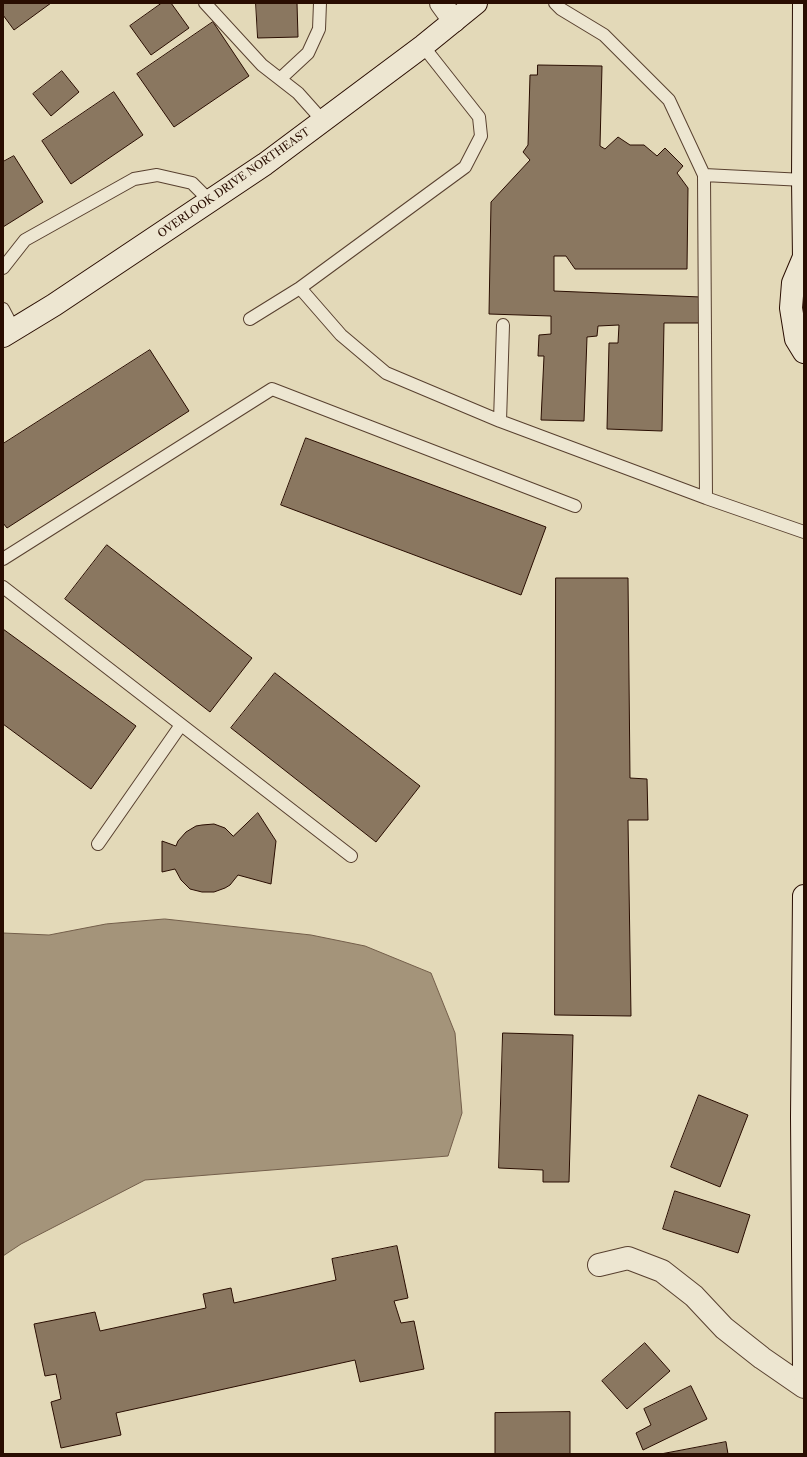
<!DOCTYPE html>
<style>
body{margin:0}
#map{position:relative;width:807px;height:1457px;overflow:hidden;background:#e3d9b8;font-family:"Libre Caslon Text",serif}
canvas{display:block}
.frame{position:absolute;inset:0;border:4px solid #290d01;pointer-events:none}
</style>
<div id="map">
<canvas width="807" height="1457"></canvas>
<div class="frame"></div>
</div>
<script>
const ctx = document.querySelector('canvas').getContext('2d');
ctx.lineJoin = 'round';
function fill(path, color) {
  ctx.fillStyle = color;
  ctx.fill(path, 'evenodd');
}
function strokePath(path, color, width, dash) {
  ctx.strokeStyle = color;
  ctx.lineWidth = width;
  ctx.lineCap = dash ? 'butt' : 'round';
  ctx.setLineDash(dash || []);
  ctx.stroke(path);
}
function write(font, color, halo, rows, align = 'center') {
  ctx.font = font + ' "Libre Caslon Text",serif';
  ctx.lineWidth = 3;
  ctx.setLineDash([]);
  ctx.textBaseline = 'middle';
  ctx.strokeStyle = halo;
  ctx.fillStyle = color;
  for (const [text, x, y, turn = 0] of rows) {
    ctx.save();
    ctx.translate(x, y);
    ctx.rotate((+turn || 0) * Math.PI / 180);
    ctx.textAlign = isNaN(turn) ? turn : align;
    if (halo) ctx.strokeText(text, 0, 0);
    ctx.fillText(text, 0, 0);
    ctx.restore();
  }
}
const water = new Path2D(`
 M 165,919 L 311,935 L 365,946 L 431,973 L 455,1033 L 462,1113 L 448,1156 L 145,1180 L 21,1244 L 3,1256 L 3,933 L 49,935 L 106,924 Z`);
fill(water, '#a4947a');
strokePath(water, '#735e4a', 1);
const building = new Path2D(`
 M 3,3 L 51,3 L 14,30 L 3,15 Z
 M 162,3 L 171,3 L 189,28 L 151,55 L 130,26 Z
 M 256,3 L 297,3 L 298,37 L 258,38 Z
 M 213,22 L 249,76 L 174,127 L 137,74 Z
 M 538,65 L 602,66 L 600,146 L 605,149 L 618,137 L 630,145 L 644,145 L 657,156 L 665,148 L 683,166 L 677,173 L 688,188 L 687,269 L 575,269 L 566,256 L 554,256 L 554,291 L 701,297 L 699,323 L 664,323 L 662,431 L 607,429 L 609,343 L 618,343 L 619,325 L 598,326 L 597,336 L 587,337 L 584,421 L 541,420 L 544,356 L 538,356 L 539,335 L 551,334 L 551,316 L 489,314 L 491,202 L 530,160 L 523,152 L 528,145 L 530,75 L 537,75 Z
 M 62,71 L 79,92 L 51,116 L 33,94 Z
 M 114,92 L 143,135 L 71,184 L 42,141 Z
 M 14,156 L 43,202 L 3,227 L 3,162 Z
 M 150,350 L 189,411 L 7,528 L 3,523 L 3,444 Z
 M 306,438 L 546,527 L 521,595 L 281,505 Z
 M 107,545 L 252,658 L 210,712 L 65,599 Z
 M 556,578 L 628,578 L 630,778 L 647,779 L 648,820 L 628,820 L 631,1016 L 555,1015 Z
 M 3,629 L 136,726 L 91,789 L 3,724 Z
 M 275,673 L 420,786 L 376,842 L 231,728 Z
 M 258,813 L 276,841 L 271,884 L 238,875 L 230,885 L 225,888 L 214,892 L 202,892 L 190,889 L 181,880 L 175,869 L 162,872 L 162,841 L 176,846 L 178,841 L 186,832 L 196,826 L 202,825 L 214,824 L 225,828 L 233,836 Z
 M 503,1033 L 573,1035 L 569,1182 L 543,1182 L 543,1170 L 499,1168 Z
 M 699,1095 L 748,1115 L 720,1187 L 671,1167 Z
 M 675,1191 L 750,1215 L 738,1253 L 663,1229 Z
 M 397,1246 L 408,1298 L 394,1301 L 401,1323 L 414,1321 L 424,1369 L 360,1382 L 355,1360 L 116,1413 L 121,1435 L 61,1448 L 51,1402 L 61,1399 L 56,1374 L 45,1376 L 34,1324 L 95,1312 L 100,1331 L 206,1308 L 203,1294 L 231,1288 L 234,1303 L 336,1280 L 332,1259 Z
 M 645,1343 L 670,1371 L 627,1409 L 602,1381 Z
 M 691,1386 L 707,1419 L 643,1450 L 636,1433 L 651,1425 L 644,1409 Z
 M 570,1412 L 570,1454 L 495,1454 L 495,1413 Z
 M 726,1442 L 728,1454 L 661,1454 Z`);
fill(building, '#8a7760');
strokePath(building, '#290d01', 1);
const lane = new Path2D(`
 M 205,3 L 262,65 L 298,93 L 323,121
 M 555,3 L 561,9 L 604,35 L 669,100 L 704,175 L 706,498
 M 280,79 L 308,53 L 319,29 L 320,3
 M 704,175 L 804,180
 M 3,268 L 25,240 L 134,179 L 157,175 L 192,183 L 210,201
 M 300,288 L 341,335 L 386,373 L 500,421 L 706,498 L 804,532
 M 3,309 L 14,330
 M 250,319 L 300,288 L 465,167 L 481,136 L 479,117 L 423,46
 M 500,421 L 503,325
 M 3,559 L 272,389 L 575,506
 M 3,587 L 351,856
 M 98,844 L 181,725`);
const street = new Path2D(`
 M 441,3 L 454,21
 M 599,1265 L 628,1258 L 662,1271 L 694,1296 L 724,1328 L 762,1358 L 804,1387`);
const secondary = new Path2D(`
 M 804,3 L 803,179 L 804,259
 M 804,257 L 793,283 L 791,308 L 796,339 L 804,352
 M 3,336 L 54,305 L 265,164 L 423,46 L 476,3
 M 804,896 L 802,1117 L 804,1373`);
strokePath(lane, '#58402f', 14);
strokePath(street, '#58402f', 24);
strokePath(secondary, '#290d01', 24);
strokePath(lane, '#ede6d1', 12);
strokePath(street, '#ede6d1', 22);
strokePath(secondary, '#ede6d1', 22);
write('11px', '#290d01', '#ede6d1', [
 ["OVERLOOK DRIVE NORTHEAST",234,183,-35]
]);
</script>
